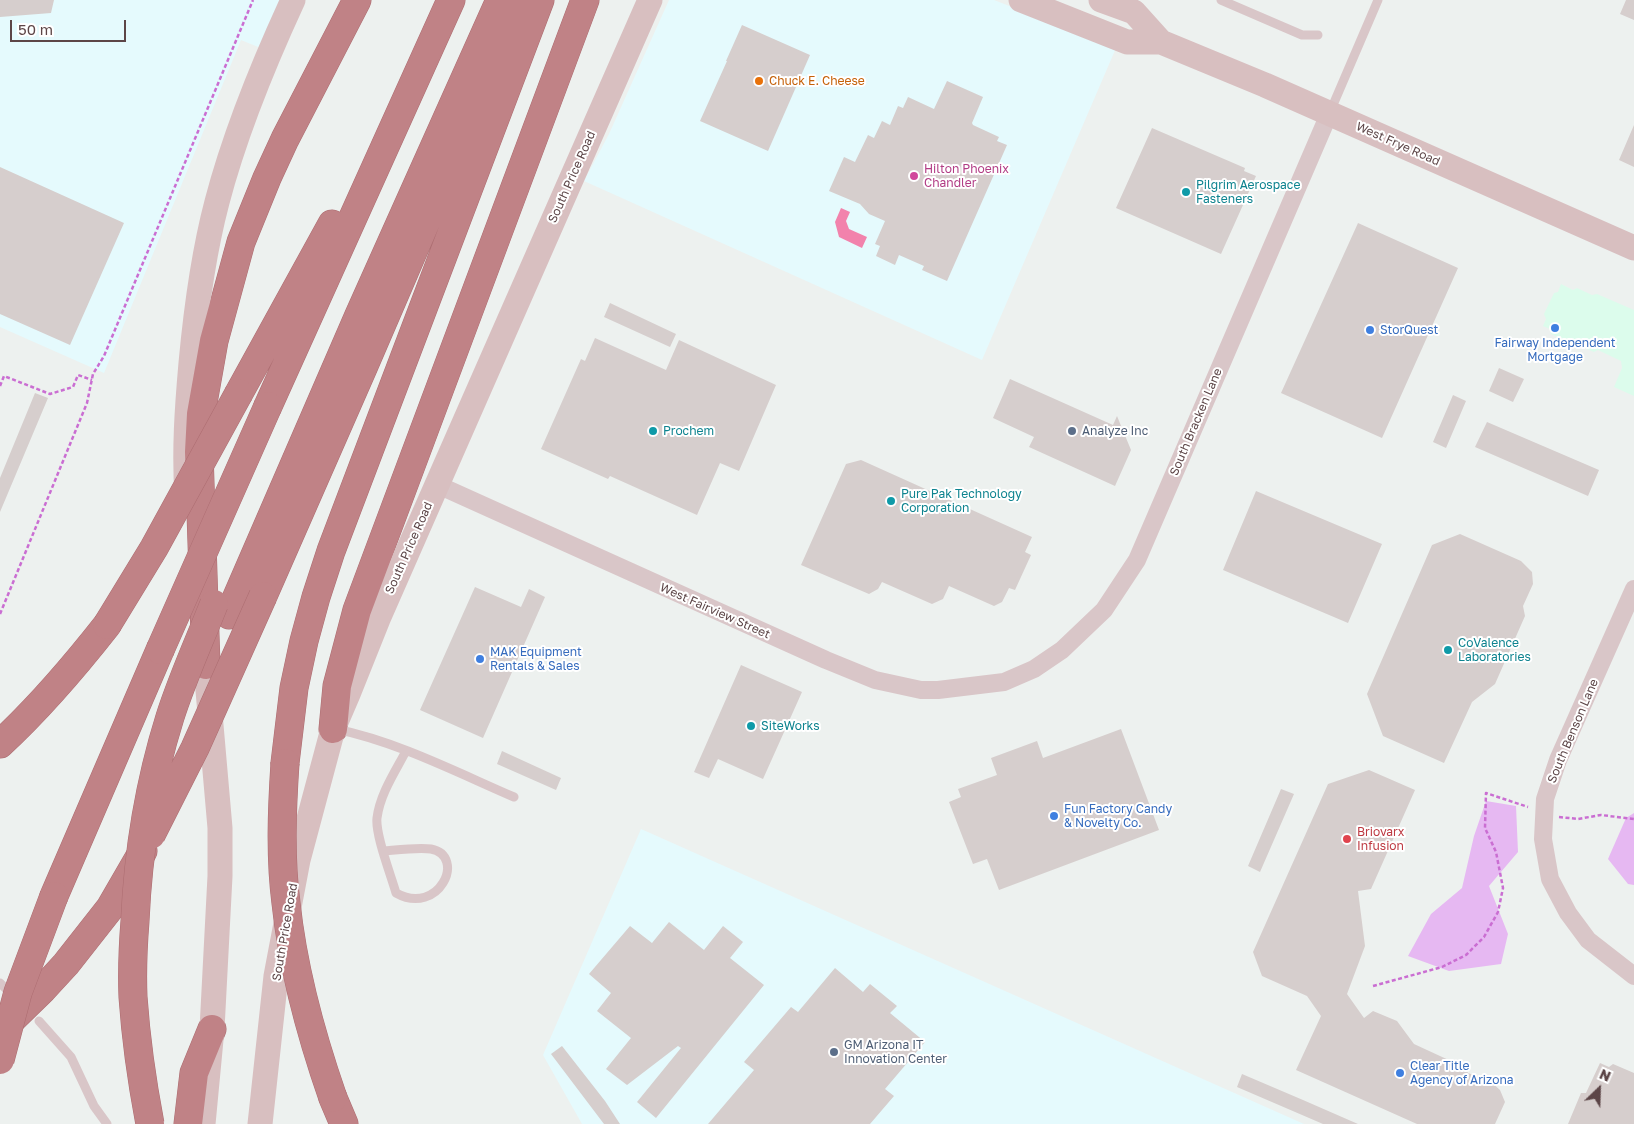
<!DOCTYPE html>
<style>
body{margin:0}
#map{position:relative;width:1634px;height:1124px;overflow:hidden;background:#edf1ef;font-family:"Golos Text",sans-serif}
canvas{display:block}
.north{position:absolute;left:1574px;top:1064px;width:50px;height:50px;-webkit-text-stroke:4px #fff;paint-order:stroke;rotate:24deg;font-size:14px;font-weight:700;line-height:20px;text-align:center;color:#5c4547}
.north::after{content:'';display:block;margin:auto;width:18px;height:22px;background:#5c4547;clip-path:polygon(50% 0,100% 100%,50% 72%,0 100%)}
.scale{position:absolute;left:10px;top:20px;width:116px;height:22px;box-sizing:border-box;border:2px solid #5c4547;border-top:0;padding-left:6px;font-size:15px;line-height:18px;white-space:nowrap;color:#5c4547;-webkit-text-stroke:4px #fff;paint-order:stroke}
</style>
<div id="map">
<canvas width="1634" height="1124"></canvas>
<div class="north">N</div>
<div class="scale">50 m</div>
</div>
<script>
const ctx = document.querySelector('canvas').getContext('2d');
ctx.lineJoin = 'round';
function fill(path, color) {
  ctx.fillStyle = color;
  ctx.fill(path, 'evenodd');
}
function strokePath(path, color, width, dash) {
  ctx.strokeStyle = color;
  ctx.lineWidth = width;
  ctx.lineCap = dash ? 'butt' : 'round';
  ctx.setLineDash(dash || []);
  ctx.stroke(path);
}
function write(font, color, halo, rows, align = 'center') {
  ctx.font = font + ' "Golos Text",sans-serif';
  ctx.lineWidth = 4;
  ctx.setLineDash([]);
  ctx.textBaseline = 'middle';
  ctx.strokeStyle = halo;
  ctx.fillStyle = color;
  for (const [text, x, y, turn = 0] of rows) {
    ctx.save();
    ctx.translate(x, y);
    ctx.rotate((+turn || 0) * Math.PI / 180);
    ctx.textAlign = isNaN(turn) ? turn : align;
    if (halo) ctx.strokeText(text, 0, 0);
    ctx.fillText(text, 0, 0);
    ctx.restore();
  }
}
fill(new Path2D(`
 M 0,0 L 284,0 L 263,49 L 241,40 L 104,373 L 0,327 Z
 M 669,0 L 994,0 L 1116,48 L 982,360 L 584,181 L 609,134 Z
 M 641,829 L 1304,1124 L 582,1124 L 543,1055 Z`), '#e5fafd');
fill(new Path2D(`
 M 1561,284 L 1573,290 L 1577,288 L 1592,295 L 1597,294 L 1634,310 L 1634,396 L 1614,387 L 1622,368 L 1621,361 L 1598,350 L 1594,352 L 1551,334 L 1550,329 L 1543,326 L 1546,319 L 1544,314 L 1554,293 L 1558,292 Z`), '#dcfcec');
fill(new Path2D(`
 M 1486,801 L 1516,806 L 1518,852 L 1489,886 L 1508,934 L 1501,964 L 1449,971 L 1408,956 L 1431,914 L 1462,888 L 1474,836 Z
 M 1634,813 L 1634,885 L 1628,884 L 1608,859 L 1626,818 Z`), '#e6b8f2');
fill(new Path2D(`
 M 841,208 L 850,212 L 846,221 L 849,229 L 867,237 L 862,248 L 839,237 L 835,222 Z`), '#f282ac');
fill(new Path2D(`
 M 0,0 L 54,0 L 51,13 L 0,17 Z
 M 1626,0 L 1634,0 L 1634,20 L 1620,14 Z
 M 742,25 L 810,55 L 768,151 L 700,121 L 727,61 L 726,61 Z
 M 947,81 L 983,97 L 972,123 L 973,125 L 999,137 L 997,141 L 1007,145 L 947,281 L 922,270 L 924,266 L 899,255 L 895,265 L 876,256 L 880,246 L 875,244 L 885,221 L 869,214 L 860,204 L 829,191 L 844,157 L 855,162 L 868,135 L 874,138 L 882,121 L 890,125 L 898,106 L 903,108 L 908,97 L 934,109 Z
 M 1634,125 L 1634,167 L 1619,160 Z
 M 1152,128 L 1245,168 L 1244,171 L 1256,176 L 1221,254 L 1116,208 Z
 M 0,167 L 124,223 L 70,345 L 0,314 Z
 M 1358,223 L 1458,268 L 1382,438 L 1281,393 Z
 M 610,303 L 676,334 L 670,347 L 604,317 Z
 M 595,338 L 666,370 L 679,340 L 776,385 L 739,471 L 720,463 L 697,515 L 610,476 L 608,479 L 541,449 L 581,359 L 585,361 Z
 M 1499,368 L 1524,379 L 1513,402 L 1489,391 Z
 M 1010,379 L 1113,425 L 1117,416 L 1131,450 L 1115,486 L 1029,447 L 1034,437 L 993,418 Z
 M 35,393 L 48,398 L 0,512 L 0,478 Z
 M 1453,395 L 1466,401 L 1446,448 L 1433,442 Z
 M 1487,422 L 1599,470 L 1588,496 L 1475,447 Z
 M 861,460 L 1032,537 L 1025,552 L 1031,555 L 1015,590 L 1009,588 L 1002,602 L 994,606 L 949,586 L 943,599 L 932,604 L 882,582 L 878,589 L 869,594 L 801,565 L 846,464 Z
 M 1256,491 L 1382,544 L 1348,623 L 1223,570 Z
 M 1460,534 L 1521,561 L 1532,572 L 1533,584 L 1523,606 L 1525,616 L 1495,684 L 1472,702 L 1444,763 L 1383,736 L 1367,694 L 1432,545 Z
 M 475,587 L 521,607 L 529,589 L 545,597 L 483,738 L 420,710 Z
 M 741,665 L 802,692 L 763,779 L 718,759 L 709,778 L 694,772 Z
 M 1121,729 L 1159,830 L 999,890 L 987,859 L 973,864 L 949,802 L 961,797 L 958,789 L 997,775 L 991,758 L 1037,741 L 1043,758 Z
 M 502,751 L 561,778 L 556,790 L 497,764 Z
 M 1369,770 L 1415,790 L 1371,889 L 1358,891 L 1365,946 L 1347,994 L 1364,1018 L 1373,1011 L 1397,1021 L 1414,1044 L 1466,1068 L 1468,1073 L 1490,1081 L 1500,1090 L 1505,1102 L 1495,1124 L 1417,1124 L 1296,1070 L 1321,1016 L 1307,996 L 1262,976 L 1253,952 L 1328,784 Z
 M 1281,789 L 1294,794 L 1260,872 L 1248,866 Z
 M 669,922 L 704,950 L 723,926 L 743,942 L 730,958 L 764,985 L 656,1118 L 637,1102 L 681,1048 L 678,1046 L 627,1085 L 606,1069 L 631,1038 L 597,1011 L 611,993 L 589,974 L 630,926 L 652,943 Z
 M 835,968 L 863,992 L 870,984 L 897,1006 L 890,1013 L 925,1042 L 885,1089 L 894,1096 L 870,1124 L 708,1124 L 754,1070 L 744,1062 L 791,1007 L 798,1012 Z
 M 562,1046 L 605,1101 L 620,1124 L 604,1124 L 551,1054 Z
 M 1600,1063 L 1609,1067 L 1613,1064 L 1634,1073 L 1634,1124 L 1568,1124 L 1581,1093 L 1586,1093 Z
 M 1242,1074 L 1303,1100 L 1358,1124 L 1323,1124 L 1237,1087 Z`), '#d6cecd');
const highway = new Path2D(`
 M 239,393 L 332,224
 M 268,406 L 451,0
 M 263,596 L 363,368 L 521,1
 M 229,615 L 359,315 L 500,0
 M 206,665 L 199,452 L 201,414 L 214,341 L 241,242 L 267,178 L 285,139 L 357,0
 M 333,729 L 337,686 L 357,610 L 585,0
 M 0,744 C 39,708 74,667 107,625
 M 285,763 L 294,688 L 304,641 L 316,597 L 331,551 L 540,0
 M 54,896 L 160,650
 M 3,1028 L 43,989 L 66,964 L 110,908 L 143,851
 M 333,1098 L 344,1124
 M 188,1124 L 194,1073 L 212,1029`);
strokePath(highway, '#ac6d71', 29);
strokePath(new Path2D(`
 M 0,386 L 4,376 L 50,394 L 73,387 L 78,375 L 92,380
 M 0,614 L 87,403 L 93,374 L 104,356 L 253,0
 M 1559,817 L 1578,819 L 1601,815 L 1634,819
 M 1373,986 L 1442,967 L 1466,955 L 1484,937 L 1498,912 L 1503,888 L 1496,852 L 1485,828 L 1486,793 L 1528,807`), '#ca6ed2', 2.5, [4, 2.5]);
strokePath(new Path2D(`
 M 1221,0 L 1302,35 L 1318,35
 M 1330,112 L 1378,0
 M 336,729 C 398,742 456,772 514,797
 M 384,851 C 396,850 419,847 431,849 C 467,856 439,917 396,893 C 391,875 375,835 377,818 C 380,794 395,772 406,751
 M 0,983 L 11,994
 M 39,1021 L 71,1057 L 94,1106 L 107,1124`), '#d9c6c8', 9);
strokePath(new Path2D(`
 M 438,485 L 826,660 L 875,680 L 921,690 L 938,690 L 1004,682 L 1034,669 L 1062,650 L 1104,610 L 1137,560 L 1329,114
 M 1634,589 L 1558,760 L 1545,799 L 1543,839 L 1550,879 L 1568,913 L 1588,940 L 1634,976`), '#d9c6c8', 18);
strokePath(new Path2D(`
 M 1021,0 L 1127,42 L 1161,42 L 1265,85 L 1634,248
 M 1101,0 L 1134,12 L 1161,42
 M 187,496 C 184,451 187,408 191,363 C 196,309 203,255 217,202 C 235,133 263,65 293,0
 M 203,1124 L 212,1029 L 220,876 L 220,828 L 204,645
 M 260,1124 L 276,976 L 298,860 L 333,729 L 348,694 L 378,619 L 650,0`), '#d8bfc0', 25);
strokePath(highway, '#c08286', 28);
const highwayBridge = new Path2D(`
 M 107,625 L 154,548 L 239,393
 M 160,650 L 268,406
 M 285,763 C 282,809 280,857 286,903 C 293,970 311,1035 333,1098
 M 151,835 L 195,748 L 263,596
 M 0,1060 L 18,992 L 54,896
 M 150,1124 C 142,1082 136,1040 133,997 C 132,972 133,946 135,921 C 138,852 149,784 170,717 C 182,679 199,642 214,604`);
strokePath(highwayBridge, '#ac6d71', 29, []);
strokePath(highwayBridge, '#c08286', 28);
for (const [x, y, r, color] of [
 [759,81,5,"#e8710a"],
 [914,176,5,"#d1479c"],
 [1186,192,5,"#0f9aa8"],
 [1555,328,5,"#3f7fe0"],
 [1370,330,5,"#3f7fe0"],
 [653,431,5,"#0f9aa8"],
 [1072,431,5,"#5c6f8a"],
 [891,501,5,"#0f9aa8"],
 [1448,650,5,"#0f9aa8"],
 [480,659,5,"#3f7fe0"],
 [751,726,5,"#0f9aa8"],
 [1054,816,5,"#3f7fe0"],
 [1347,839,5,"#e0444e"],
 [834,1052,5,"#5c6f8a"],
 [1400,1073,5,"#3f7fe0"]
]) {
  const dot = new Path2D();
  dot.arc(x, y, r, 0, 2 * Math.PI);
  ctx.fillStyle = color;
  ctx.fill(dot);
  strokePath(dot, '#fff', 2);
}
write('12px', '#c56008', '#fff', [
 ["Chuck E. Cheese",769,81]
], 'left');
write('12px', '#5c4547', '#fff', [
 ["West Frye Road",1398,144,24],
 ["South Price Road",572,177,-66],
 ["South Bracken Lane",1196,422,-67],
 ["South Price Road",409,548,-66],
 ["West Fairview Street",715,611,24],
 ["South Benson Lane",1573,731,-67],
 ["South Price Road",285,932,-80]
]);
write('12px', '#b23c85', '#fff', [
 ["Hilton Phoenix",924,169],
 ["Chandler",924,183]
], 'left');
write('12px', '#0d838f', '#fff', [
 ["Pilgrim Aerospace",1196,185],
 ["Fasteners",1196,199],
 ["Prochem",663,431],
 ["Pure Pak Technology",901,494],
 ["Corporation",901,508],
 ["CoValence",1458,643],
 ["Laboratories",1458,657],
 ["SiteWorks",761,726]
], 'left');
write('12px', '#366cbe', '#fff', [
 ["StorQuest",1380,330],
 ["Fairway Independent",1555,343,"center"],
 ["Mortgage",1555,357,"center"],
 ["MAK Equipment",490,652],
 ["Rentals & Sales",490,666],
 ["Fun Factory Candy",1064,809],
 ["& Novelty Co.",1064,823],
 ["Clear Title",1410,1066],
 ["Agency of Arizona",1410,1080]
], 'left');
write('12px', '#4e5e75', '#fff', [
 ["Analyze Inc",1082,431],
 ["GM Arizona IT",844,1045],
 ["Innovation Center",844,1059]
], 'left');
write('12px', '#be3a42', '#fff', [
 ["Briovarx",1357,832],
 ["Infusion",1357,846]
], 'left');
</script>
